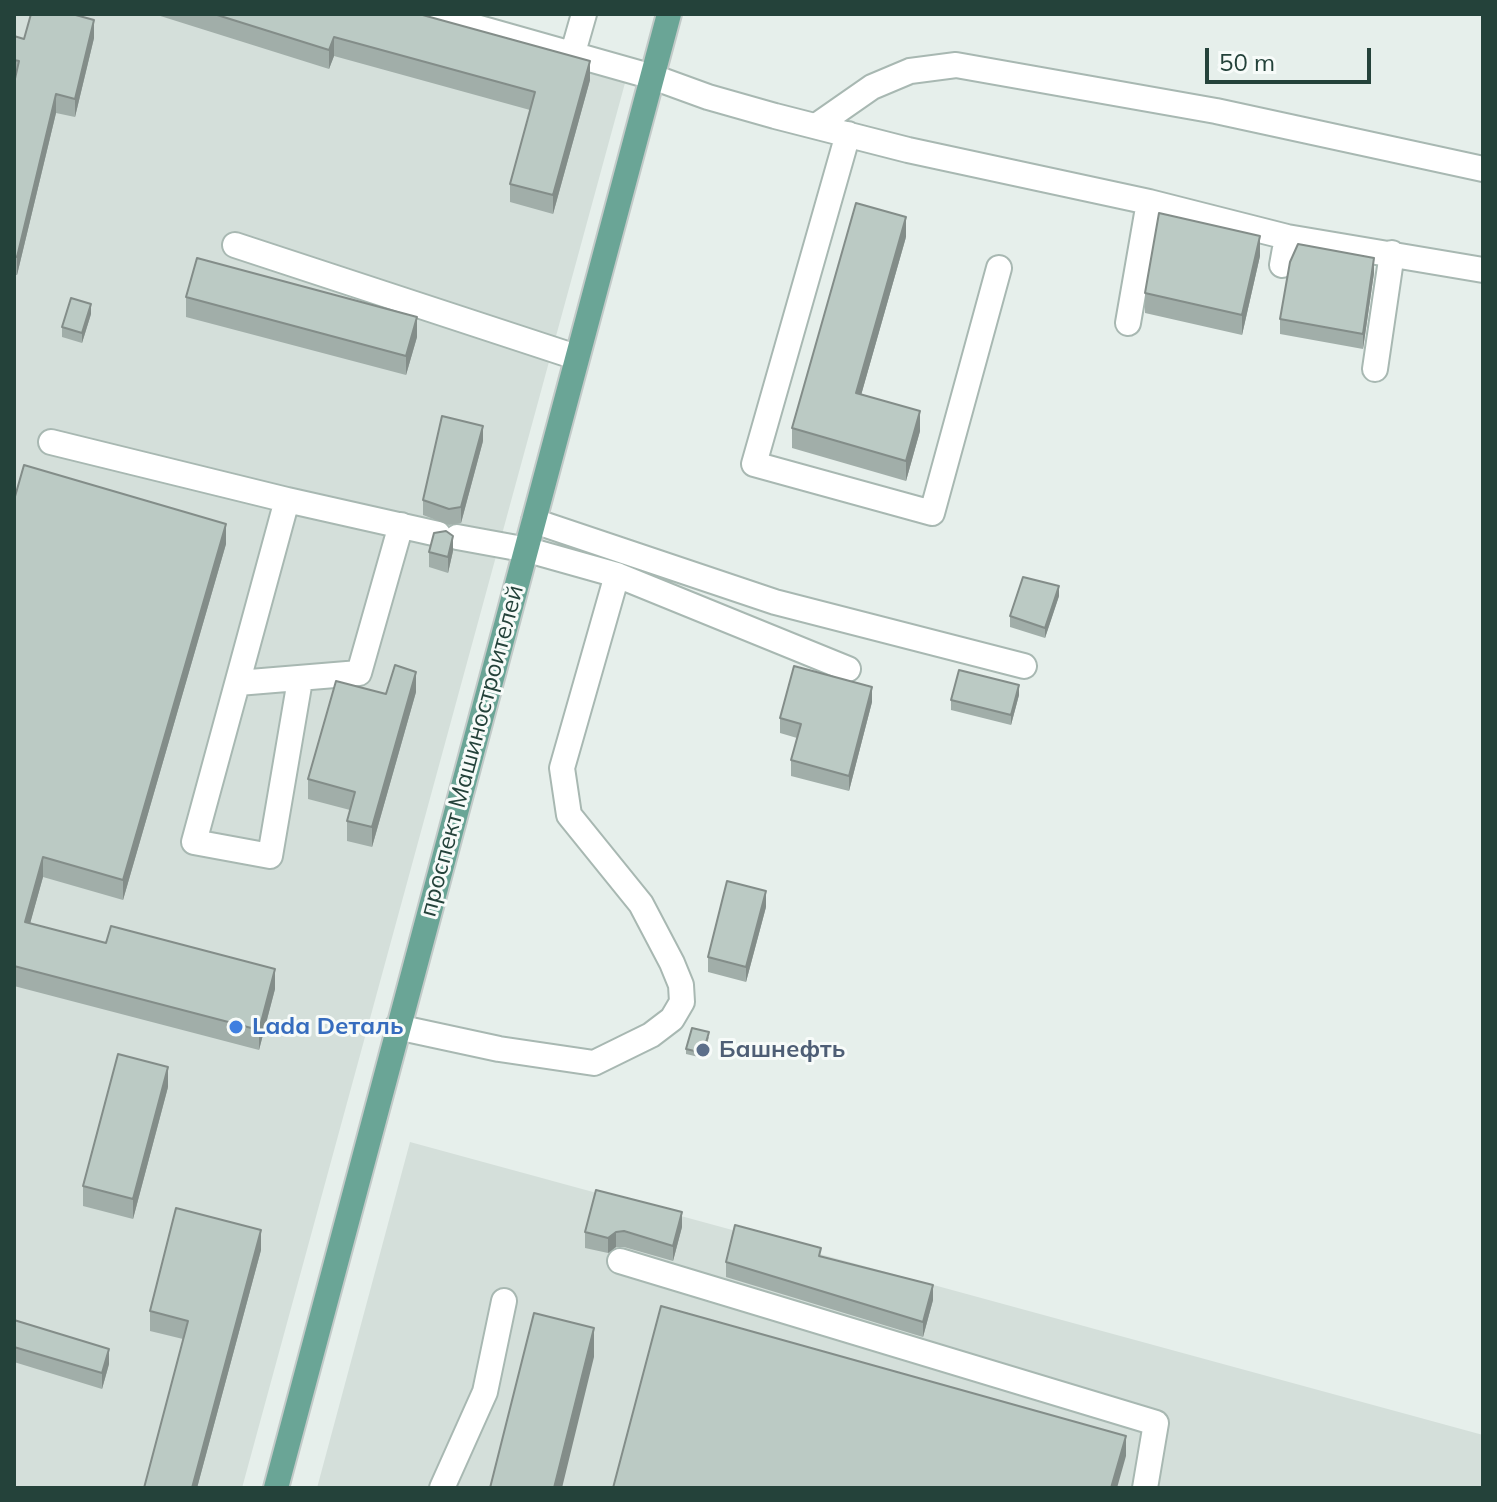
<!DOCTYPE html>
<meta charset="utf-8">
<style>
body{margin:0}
#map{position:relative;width:1497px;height:1502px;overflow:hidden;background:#e6efeb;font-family:Mulish,sans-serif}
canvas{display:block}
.frame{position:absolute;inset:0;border:16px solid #24423a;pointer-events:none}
.scale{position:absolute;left:1205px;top:48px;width:166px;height:36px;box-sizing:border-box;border:4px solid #24423a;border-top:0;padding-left:10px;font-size:24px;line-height:28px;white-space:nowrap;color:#24423a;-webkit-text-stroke:6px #f7fbf9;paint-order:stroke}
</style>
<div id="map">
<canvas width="1497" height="1502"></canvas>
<div class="frame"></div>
<div class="scale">50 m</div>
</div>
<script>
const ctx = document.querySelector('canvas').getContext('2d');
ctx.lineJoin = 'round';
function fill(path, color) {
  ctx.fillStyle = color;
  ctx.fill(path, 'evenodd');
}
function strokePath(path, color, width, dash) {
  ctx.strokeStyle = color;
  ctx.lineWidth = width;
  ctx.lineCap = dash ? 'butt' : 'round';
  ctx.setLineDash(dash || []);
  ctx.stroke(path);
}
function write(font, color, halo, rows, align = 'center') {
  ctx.font = font + ' Mulish,sans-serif';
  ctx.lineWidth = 6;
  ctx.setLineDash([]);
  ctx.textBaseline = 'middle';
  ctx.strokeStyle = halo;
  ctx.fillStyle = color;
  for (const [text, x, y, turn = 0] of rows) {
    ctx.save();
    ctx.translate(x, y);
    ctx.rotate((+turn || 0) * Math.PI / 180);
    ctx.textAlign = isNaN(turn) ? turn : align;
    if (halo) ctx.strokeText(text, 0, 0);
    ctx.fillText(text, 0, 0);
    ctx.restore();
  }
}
fill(new Path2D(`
 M 14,14 L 384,14 L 625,83 L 242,1488 L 14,1488 Z
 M 410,1142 L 1483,1435 L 1483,1488 L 317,1488 Z`), '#d4dfda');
const minor = new Path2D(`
 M 430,14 L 653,77 L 708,97 L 775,116 L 908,150 L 1149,202 L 1128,323
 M 572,56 L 584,14
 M 816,126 L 872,87 L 910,71 L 956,65 L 1216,111 L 1483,169
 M 848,134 L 754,464 L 932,513 L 999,268
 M 1149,202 L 1287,237 L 1483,270
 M 235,245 L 576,357
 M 1282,265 L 1287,237
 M 1375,369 L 1392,253
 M 51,442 L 287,500
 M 534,521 L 775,602 L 1024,666
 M 457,537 L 528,550 L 617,575 L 848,669
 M 300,680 L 270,856 L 194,842 L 287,500 L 438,534
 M 238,683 L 359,673 L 401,525
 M 397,1027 L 499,1049 L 594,1063 L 651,1035 L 672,1019 L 682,1002 L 681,985 L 672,963 L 641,904 L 569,815 L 562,768 L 617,575
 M 620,1261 L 1156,1423 L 1145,1488
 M 442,1488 L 485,1392 L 504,1301`);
const major = new Path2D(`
 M 276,1488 L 669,14`);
strokePath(minor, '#a8b8b2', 28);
strokePath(major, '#c2cac8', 28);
strokePath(minor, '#fff', 24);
strokePath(major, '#6aa596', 24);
fill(new Path2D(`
 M 154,14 L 419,14 L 590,80 L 553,214 L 510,202 L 510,184 L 530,110 L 334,56 L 329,69 Z
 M 14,36 L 24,39 L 94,38 L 75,117 L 56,113 L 17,275 L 14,275 Z
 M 906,237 L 861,395 L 920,431 L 906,481 L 792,448 L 792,428 Z
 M 1260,256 L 1242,335 L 1145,313 L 1145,293 Z
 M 1374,273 L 1363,349 L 1280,334 L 1280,319 Z
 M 186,297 L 417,337 L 406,375 L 186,317 Z
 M 91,314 L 82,343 L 62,337 L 62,327 Z
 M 483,441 L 461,523 L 449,525 L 423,515 L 423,500 Z
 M 14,500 L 226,544 L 123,900 L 43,877 L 30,923 L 275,989 L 259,1050 L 14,986 Z
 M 453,551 L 448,573 L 429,567 L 429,552 Z
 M 1059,596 L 1045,638 L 1010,627 L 1010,616 Z
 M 416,692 L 372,847 L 347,841 L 347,821 L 350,810 L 308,799 L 308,779 L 386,694 Z
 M 1019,695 L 1011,725 L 951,710 L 951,700 Z
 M 872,702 L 849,791 L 791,776 L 791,760 L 797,738 L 780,733 L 780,718 Z
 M 766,907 L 746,982 L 708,972 L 708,957 Z
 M 709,1037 L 703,1058 L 686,1054 L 686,1049 Z
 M 168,1087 L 133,1219 L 83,1206 L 83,1186 Z
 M 682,1227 L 673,1261 L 624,1247 L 616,1247 L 608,1253 L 585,1248 L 585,1232 Z
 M 261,1250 L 197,1488 L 144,1488 L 183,1339 L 150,1331 L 150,1311 Z
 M 821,1257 L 933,1300 L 923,1337 L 726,1277 L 726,1262 Z
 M 14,1320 L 109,1364 L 102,1389 L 14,1362 Z`), '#a1aea9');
fill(new Path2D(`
 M 94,20 L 94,38 L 75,117 L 75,99 Z
 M 334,37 L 334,56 L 329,69 L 329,50 Z
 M 590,61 L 590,80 L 553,214 L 553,195 Z
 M 56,94 L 56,113 L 17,275 L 17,257 Z
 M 906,217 L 906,237 L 856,413 L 856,393 Z
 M 1260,236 L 1260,256 L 1242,335 L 1242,315 Z
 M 1374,258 L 1374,273 L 1363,349 L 1363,334 Z
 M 91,304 L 91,314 L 82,343 L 82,333 Z
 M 417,317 L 417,337 L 406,375 L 406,356 Z
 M 920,411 L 920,431 L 906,481 L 906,461 Z
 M 483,426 L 483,441 L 461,523 L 461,507 Z
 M 226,524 L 226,544 L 123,900 L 123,880 Z
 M 453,536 L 453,551 L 448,573 L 448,557 Z
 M 1059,586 L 1059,596 L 1045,638 L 1045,628 Z
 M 416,672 L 416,692 L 372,847 L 372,827 Z
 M 1019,685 L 1019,695 L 1011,725 L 1011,715 Z
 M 872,687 L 872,702 L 849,791 L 849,776 Z
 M 43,857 L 43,877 L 25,942 L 25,922 Z
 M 766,891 L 766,907 L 746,982 L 746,967 Z
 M 275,969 L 275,989 L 259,1050 L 259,1030 Z
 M 168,1067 L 168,1087 L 133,1219 L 133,1199 Z
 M 682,1212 L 682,1227 L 673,1261 L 673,1246 Z
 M 261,1230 L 261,1250 L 197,1488 L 192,1488 Z
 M 616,1232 L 616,1247 L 608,1253 L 608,1238 Z
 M 933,1285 L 933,1300 L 923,1337 L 923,1322 Z
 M 594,1328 L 594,1357 L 562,1488 L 554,1488 Z
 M 109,1349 L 109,1364 L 102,1389 L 102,1373 Z
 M 1126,1436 L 1126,1456 L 1117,1488 L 1111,1488 Z`), '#838d89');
const building = new Path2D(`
 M 31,14 L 72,14 L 94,20 L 75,99 L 56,94 L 17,257 L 14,256 L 14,83 L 19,61 L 14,60 L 14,36 L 24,39 Z
 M 214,14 L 419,14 L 590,61 L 553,195 L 510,184 L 535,92 L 334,37 L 329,50 Z
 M 856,203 L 906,217 L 856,393 L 920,411 L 906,461 L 792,428 Z
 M 1159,213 L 1260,236 L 1242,315 L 1145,293 Z
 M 1298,244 L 1374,258 L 1363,334 L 1280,319 L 1290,262 Z
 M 197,258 L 417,317 L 406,356 L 186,297 Z
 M 71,298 L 91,304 L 82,333 L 62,327 Z
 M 442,416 L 483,426 L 461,507 L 449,509 L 423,500 Z
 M 24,465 L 226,524 L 123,880 L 43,857 L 25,922 L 106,943 L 111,926 L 275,969 L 259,1030 L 14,966 L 14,500 Z
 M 446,531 L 453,536 L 448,557 L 429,552 L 434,533 Z
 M 1023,577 L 1059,586 L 1045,628 L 1010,616 Z
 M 395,665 L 416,672 L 372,827 L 347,821 L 355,792 L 308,779 L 336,681 L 386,694 Z
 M 794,666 L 872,687 L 849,776 L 791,760 L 801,724 L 780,718 Z
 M 959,670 L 1019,685 L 1011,715 L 951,700 Z
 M 727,881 L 766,891 L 746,967 L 708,957 Z
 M 692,1028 L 709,1032 L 703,1053 L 686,1049 Z
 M 118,1054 L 168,1067 L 133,1199 L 83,1186 Z
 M 596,1190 L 682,1212 L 673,1246 L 624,1231 L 616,1232 L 608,1238 L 585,1232 Z
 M 176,1208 L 261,1230 L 192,1488 L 144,1488 L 188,1321 L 150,1311 Z
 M 735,1225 L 821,1248 L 819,1256 L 933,1285 L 923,1322 L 726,1262 Z
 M 661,1306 L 1126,1436 L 1111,1488 L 613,1488 Z
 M 534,1313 L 594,1328 L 554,1488 L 490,1488 Z
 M 14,1320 L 109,1349 L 102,1373 L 14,1347 Z`);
fill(building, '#bbcac4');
strokePath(building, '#838d89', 2);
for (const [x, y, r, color] of [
 [236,1027,8,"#3f7fe0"],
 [703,1050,8,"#5c6f8a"]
]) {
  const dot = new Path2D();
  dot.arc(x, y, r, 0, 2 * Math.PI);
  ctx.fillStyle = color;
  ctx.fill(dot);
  strokePath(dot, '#f7fbf9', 3);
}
write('24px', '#24423a', '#f7fbf9', [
 ["проспект Машиностроителей",472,751,-75]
]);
write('bold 24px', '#366cbe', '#f7fbf9', [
 ["Lada Dеталь",252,1027]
], 'left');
write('bold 24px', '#4e5e75', '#f7fbf9', [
 ["Башнефть",719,1050]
], 'left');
</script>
